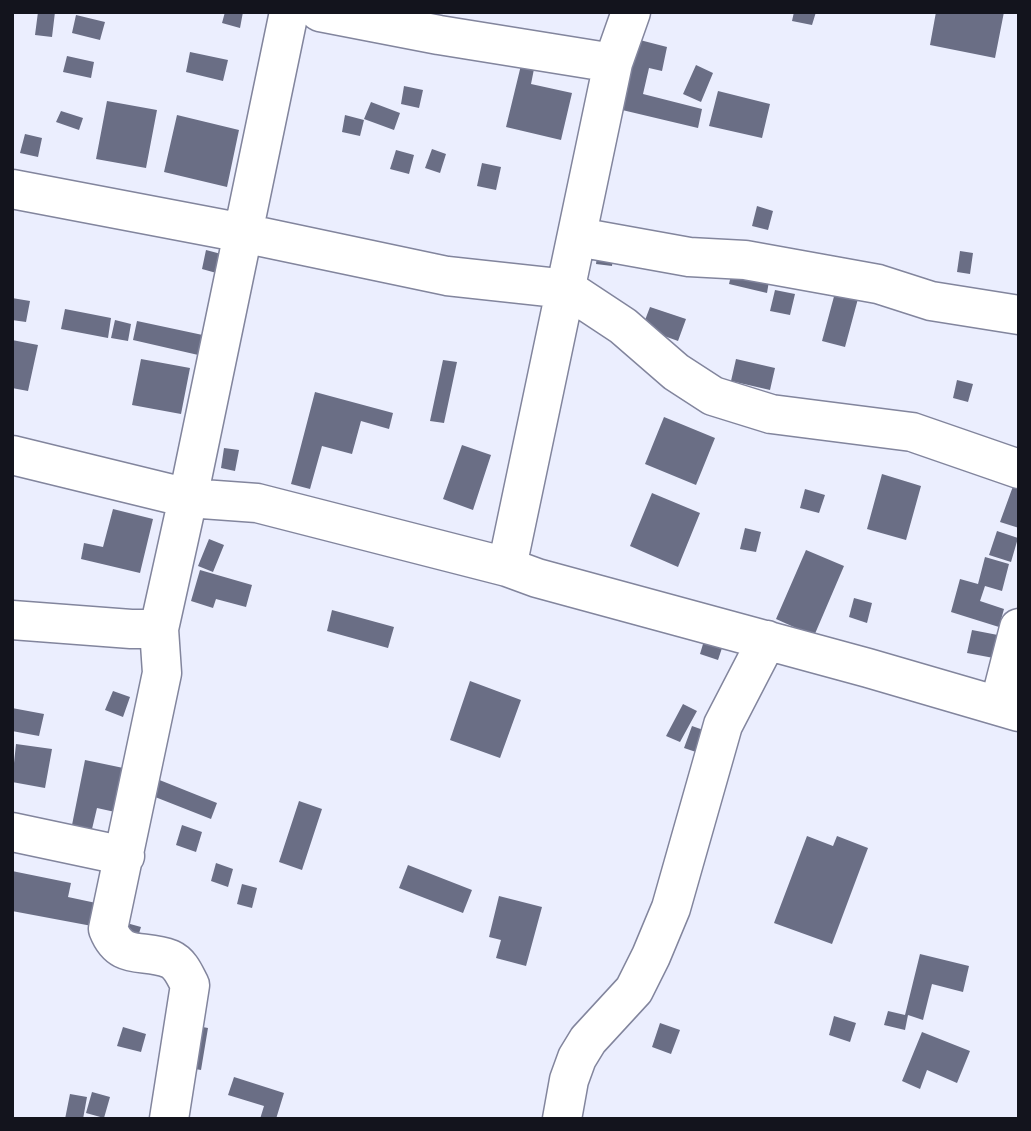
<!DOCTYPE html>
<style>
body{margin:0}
#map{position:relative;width:1031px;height:1131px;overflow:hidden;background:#ebeefe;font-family:Lato,sans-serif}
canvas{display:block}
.frame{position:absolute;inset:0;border:14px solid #13141d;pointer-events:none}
</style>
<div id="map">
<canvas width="1031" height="1131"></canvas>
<div class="frame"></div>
</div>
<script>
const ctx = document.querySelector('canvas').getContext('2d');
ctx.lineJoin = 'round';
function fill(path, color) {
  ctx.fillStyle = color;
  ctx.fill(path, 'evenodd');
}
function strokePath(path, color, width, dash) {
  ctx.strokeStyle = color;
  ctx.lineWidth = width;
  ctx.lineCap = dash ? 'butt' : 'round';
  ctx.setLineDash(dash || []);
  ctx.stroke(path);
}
fill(new Path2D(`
 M 38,12 L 55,12 L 52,37 L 35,35 Z
 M 225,12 L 243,12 L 240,28 L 222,23 Z
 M 794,12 L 816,12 L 812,25 L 792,21 Z
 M 936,12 L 1004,12 L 995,58 L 930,45 Z
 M 76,15 L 105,22 L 100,40 L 72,33 Z
 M 636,39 L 667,47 L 662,71 L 649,68 L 643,94 L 702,109 L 698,128 L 618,109 Z
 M 190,52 L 228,60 L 223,81 L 186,72 Z
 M 67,56 L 94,62 L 91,78 L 63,72 Z
 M 522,61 L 535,64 L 531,84 L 572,93 L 561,140 L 506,127 Z
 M 696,65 L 713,73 L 701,102 L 683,94 Z
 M 404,86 L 423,90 L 419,108 L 401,104 Z
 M 718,91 L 770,104 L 762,138 L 709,126 Z
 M 107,101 L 157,110 L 146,168 L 96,159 Z
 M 371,102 L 400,113 L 394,130 L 364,119 Z
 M 61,111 L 83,118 L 79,130 L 56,122 Z
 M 177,115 L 239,130 L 227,187 L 164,172 Z
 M 345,115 L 364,120 L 360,136 L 342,132 Z
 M 25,134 L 42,138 L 38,157 L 20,153 Z
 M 432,149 L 446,154 L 440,173 L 425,168 Z
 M 396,150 L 414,155 L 409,174 L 390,169 Z
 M 482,163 L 501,167 L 496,190 L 477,186 Z
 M 757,206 L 773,211 L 768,230 L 752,226 Z
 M 599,241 L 615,243 L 612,266 L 596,264 Z
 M 206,250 L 225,255 L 220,274 L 202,269 Z
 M 960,251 L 973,253 L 970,274 L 957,272 Z
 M 733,267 L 770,275 L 767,293 L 729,284 Z
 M 836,289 L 859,295 L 845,347 L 822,341 Z
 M 775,290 L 795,294 L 790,315 L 770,311 Z
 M 12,298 L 30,301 L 26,322 L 12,320 Z
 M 650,307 L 686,319 L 678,341 L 642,328 Z
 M 65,309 L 111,318 L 108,338 L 61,329 Z
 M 115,320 L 131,324 L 128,341 L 111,338 Z
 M 137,321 L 212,337 L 207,357 L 133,340 Z
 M 12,340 L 38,345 L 28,391 L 12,388 Z
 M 141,359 L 190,368 L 181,414 L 132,405 Z
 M 736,359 L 775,368 L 770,390 L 731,381 Z
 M 443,360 L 457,362 L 444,423 L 430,421 Z
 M 957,380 L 973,384 L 968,402 L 953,398 Z
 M 315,392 L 393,413 L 389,429 L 361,421 L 352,454 L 322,446 L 310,489 L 291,484 Z
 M 664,417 L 715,438 L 696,485 L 645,464 Z
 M 462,445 L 491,455 L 473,510 L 443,499 Z
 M 224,448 L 239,450 L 235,471 L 221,468 Z
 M 882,474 L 921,486 L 906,540 L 867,529 Z
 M 1016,478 L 1019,480 L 1019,528 L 1000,522 Z
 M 805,489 L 825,495 L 819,513 L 800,508 Z
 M 652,493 L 700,513 L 678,567 L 630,546 Z
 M 113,509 L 153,519 L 140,573 L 81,559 L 84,543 L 103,547 Z
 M 745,528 L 761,532 L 756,552 L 740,549 Z
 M 997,531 L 1018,538 L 1011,562 L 989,555 Z
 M 209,539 L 224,545 L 213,572 L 198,566 Z
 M 806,550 L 844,566 L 814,636 L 776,619 Z
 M 985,557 L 1009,564 L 1002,591 L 985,586 L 980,601 L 1004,609 L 999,627 L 951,612 L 960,579 L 978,584 Z
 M 200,570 L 252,585 L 246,607 L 216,599 L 213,608 L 191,601 Z
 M 854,598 L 872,603 L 867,623 L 849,617 Z
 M 332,610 L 394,627 L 388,648 L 327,631 Z
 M 972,630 L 1003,636 L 999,659 L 967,653 Z
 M 706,634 L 725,639 L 718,660 L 700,654 Z
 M 470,681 L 521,700 L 500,758 L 450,740 Z
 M 113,691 L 130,697 L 123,717 L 105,710 Z
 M 683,704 L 697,711 L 680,742 L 666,736 Z
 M 12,708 L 44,714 L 39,736 L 12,731 Z
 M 692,726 L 709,732 L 702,754 L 684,748 Z
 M 16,744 L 52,749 L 45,788 L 12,782 Z
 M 85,760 L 133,770 L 124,814 L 97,808 L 92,829 L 72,825 Z
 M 157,779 L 217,803 L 211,819 L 150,795 Z
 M 299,801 L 322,809 L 302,870 L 279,862 Z
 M 182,825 L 202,832 L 196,852 L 176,845 Z
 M 807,836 L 833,846 L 837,836 L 868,848 L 832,944 L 774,923 Z
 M 216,863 L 233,869 L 228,887 L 211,881 Z
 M 408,865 L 472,890 L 463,913 L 399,888 Z
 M 12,871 L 71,883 L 68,897 L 96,903 L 92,926 L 12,911 Z
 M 242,884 L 257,888 L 252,908 L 237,904 Z
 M 499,896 L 542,907 L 526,966 L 496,958 L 501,940 L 489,937 Z
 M 123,922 L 141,927 L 135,946 Z
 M 920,954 L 969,966 L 963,992 L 932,984 L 923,1020 L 908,1015 L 905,1030 L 884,1025 L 888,1011 L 905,1015 Z
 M 834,1016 L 856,1023 L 850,1042 L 829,1035 Z
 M 660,1023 L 680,1030 L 671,1054 L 652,1047 Z
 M 192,1025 L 208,1028 L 201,1070 L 184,1067 Z
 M 123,1027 L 146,1034 L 141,1052 L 117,1046 Z
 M 922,1032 L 970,1051 L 957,1083 L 927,1070 L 920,1089 L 902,1081 Z
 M 234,1077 L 284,1093 L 276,1119 L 260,1119 L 264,1106 L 228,1095 Z
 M 92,1092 L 110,1097 L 104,1118 L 86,1113 Z
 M 70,1094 L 87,1097 L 83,1119 L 65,1119 Z`), '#6a6e85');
const minor = new Path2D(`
 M 320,12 L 439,35 L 613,63
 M 12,189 L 243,233 L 447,276 L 567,289 L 623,326 L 676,372 L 713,396 L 771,414 L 912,432 L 1019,469
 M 578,237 L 689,257 L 745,260 L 878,284 L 931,301 L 1019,315
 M 12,455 L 188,498 L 257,503 L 507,567 L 537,578 L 868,668 L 1019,712
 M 507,567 L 613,63 L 631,12
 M 12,620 L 131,629 L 159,629
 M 999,706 L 1019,628
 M 12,832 L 125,856
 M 169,1119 L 190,985 C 185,976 181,964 170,959 C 143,948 121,962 108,929 L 162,673 L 159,629 L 188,498 L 289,12
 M 562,1119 L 569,1080 L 577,1058 L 588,1040 L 634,990 L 651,956 L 671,908 L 723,725 L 767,640`);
strokePath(minor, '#82859d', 41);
strokePath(minor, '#fff', 38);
</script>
